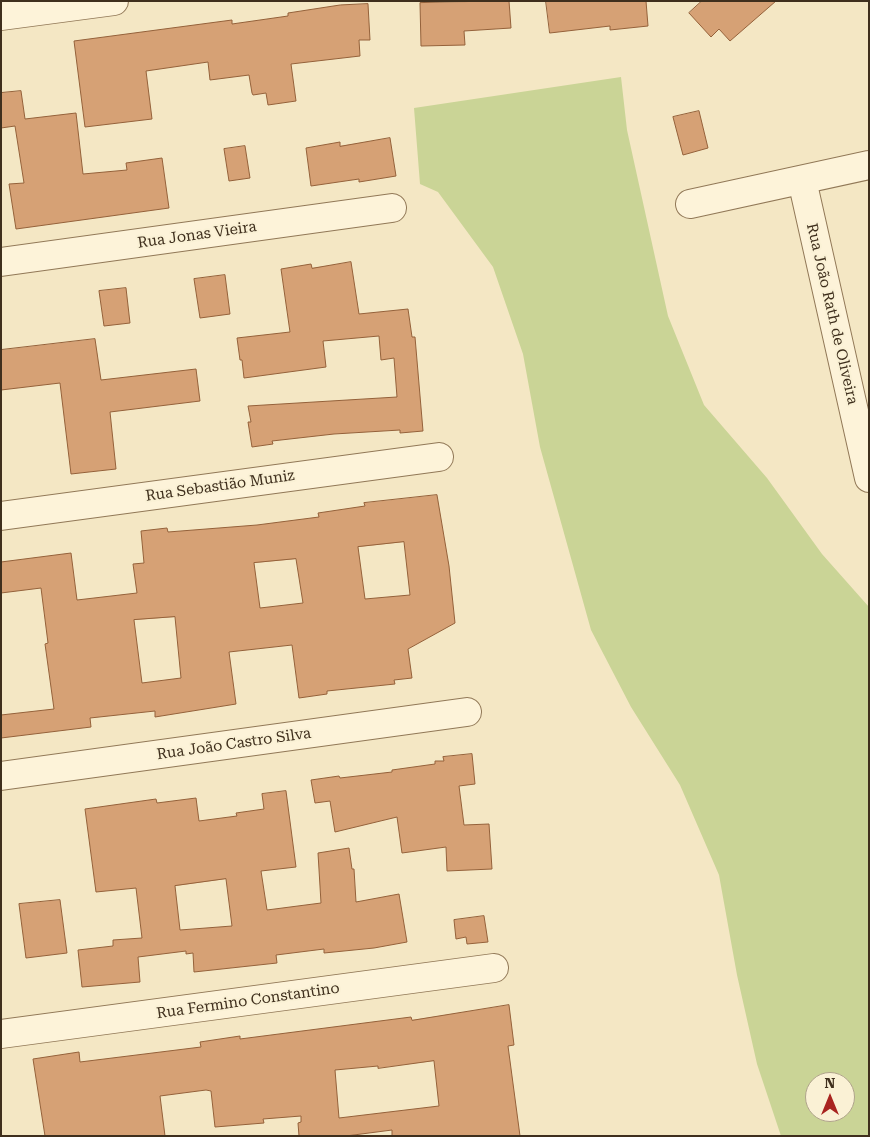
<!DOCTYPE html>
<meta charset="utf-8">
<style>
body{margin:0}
#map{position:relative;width:870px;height:1137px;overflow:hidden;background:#f4e7c4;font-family:"Roboto Serif",serif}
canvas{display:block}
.frame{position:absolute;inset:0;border:2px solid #3f2f1d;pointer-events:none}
.north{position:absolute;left:805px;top:1072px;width:50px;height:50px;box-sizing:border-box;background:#faf1d5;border:1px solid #afa38b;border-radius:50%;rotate:0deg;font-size:14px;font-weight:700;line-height:20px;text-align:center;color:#3f2f1d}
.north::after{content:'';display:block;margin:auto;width:18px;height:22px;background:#a8241f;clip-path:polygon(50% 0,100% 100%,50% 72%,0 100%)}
</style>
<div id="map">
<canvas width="870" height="1137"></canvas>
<div class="frame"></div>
<div class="north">N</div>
</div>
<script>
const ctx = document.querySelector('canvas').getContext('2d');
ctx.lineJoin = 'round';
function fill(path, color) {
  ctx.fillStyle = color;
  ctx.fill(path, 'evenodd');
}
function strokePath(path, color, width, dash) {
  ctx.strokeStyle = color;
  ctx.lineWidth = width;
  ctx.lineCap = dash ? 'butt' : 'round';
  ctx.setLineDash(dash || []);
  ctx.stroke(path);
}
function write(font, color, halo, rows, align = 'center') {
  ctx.font = font + ' "Roboto Serif",serif';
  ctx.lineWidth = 4;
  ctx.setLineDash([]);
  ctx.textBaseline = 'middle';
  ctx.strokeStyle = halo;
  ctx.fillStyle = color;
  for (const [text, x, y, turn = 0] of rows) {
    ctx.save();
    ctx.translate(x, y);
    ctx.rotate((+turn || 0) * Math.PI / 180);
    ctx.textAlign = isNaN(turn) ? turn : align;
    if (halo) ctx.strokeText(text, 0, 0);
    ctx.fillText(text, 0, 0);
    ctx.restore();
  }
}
fill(new Path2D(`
 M 621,77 L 627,130 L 668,316 L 704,405 L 767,478 L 822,554 L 869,607 L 869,1136 L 781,1136 L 757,1064 L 737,975 L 719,875 L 680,785 L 631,707 L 591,630 L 540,447 L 523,354 L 493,267 L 438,192 L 420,184 L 414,108 ZM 815,1082 L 845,1082 L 845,1112 L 815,1112 Z`), '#cad496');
const building = new Path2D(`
 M 509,1 L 511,28 L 464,31 L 465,45 L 421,46 L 420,3 Z
 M 546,1 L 646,1 L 648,26 L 610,30 L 610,26 L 550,33 Z
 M 702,1 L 776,1 L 730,41 L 719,29 L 711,37 L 689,13 Z
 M 368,4 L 370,40 L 359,40 L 360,56 L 291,64 L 296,101 L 268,105 L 266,93 L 253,95 L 252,93 L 249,75 L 210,80 L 208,62 L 146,71 L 152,119 L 85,127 L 74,41 L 232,20 L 232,24 L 288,16 L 288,13 L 340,5 Z
 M 21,91 L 25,119 L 76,113 L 83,174 L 127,170 L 126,163 L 162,158 L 169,208 L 16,229 L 9,184 L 24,183 L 15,126 L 1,128 L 1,93 Z
 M 699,111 L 708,148 L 683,155 L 673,117 Z
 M 390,138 L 396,176 L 359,182 L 359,179 L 311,186 L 306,148 L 340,142 L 340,146 Z
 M 245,146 L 250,178 L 229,181 L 224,149 Z
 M 351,262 L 359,314 L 408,309 L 412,337 L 415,337 L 423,431 L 400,433 L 400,430 L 334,434 L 272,441 L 273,444 L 252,447 L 248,422 L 251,422 L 248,406 L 397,397 L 394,358 L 381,360 L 379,336 L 323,341 L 326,367 L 244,378 L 242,360 L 240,360 L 237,338 L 290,332 L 281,269 L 311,264 L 312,268 Z
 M 225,275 L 230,314 L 200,318 L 194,279 Z
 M 126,288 L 130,323 L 104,326 L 99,291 Z
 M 95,339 L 101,380 L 196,369 L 200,401 L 110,412 L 116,469 L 71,474 L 60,383 L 1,390 L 1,350 Z
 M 437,495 L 449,566 L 455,623 L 408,649 L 412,678 L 394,680 L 395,684 L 327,691 L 327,694 L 299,698 L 292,645 L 229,652 L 236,704 L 155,717 L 155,711 L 90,718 L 91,727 L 1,738 L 1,715 L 54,709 L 45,644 L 48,643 L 41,588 L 1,593 L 1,562 L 71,553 L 77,600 L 137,593 L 133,564 L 144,563 L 141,531 L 167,528 L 168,532 L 257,525 L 319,517 L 318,513 L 365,506 L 364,503 ZM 404,542 L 410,595 L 365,599 L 358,547 ZM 296,559 L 303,603 L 260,608 L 254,563 ZM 175,617 L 181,678 L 142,683 L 134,620 Z
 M 472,754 L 475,784 L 459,786 L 464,825 L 489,824 L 492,869 L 447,871 L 446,847 L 402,853 L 397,817 L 335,832 L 330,801 L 315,803 L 311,780 L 339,776 L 340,778 L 392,772 L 392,770 L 435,764 L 435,761 L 444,761 L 443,757 Z
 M 286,791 L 296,867 L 261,871 L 267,910 L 321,903 L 318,853 L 349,848 L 352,869 L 354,869 L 356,902 L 399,894 L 407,942 L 374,948 L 324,953 L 324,949 L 276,955 L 277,963 L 194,972 L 193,953 L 186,954 L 186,951 L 138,957 L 140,982 L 82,987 L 78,950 L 113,946 L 113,940 L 142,938 L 136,888 L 96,892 L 85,809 L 156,799 L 157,803 L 196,798 L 199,821 L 237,816 L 236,813 L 264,809 L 262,794 ZM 226,879 L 232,926 L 180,930 L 175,886 Z
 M 60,900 L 67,953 L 26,958 L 19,904 Z
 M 484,916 L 488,942 L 467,944 L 466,937 L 456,939 L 454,920 Z
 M 509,1005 L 514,1045 L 508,1046 L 520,1136 L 392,1136 L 392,1130 L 346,1136 L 299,1136 L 298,1123 L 301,1122 L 301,1116 L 263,1119 L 264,1123 L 215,1127 L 211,1091 L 206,1090 L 160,1096 L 165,1136 L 45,1136 L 33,1059 L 79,1052 L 80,1062 L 201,1047 L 200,1042 L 240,1036 L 240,1039 L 411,1017 L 412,1020 ZM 434,1061 L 439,1106 L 339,1118 L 335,1070 L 378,1066 L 378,1068 Z`);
fill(building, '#d6a175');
strokePath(building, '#94613a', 1);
const minor = new Path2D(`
 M 1,16 L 114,1
 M 802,180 L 869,478
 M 690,204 L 869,165
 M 1,262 L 392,208
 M 1,516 L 439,457
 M 1,776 L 467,712
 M 1,1034 L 494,968`);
strokePath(minor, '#917857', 30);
strokePath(minor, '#fdf3d9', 28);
write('15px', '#3f2f1d', '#faf1d5', [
 ["Rua Jonas Vieira",197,235,-8],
 ["Rua João Rath de Oliveira",832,314,77],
 ["Rua Sebastião Muniz",220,486,-8],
 ["Rua João Castro Silva",234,744,-8],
 ["Rua Fermino Constantino",248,1001,-8]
]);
</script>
